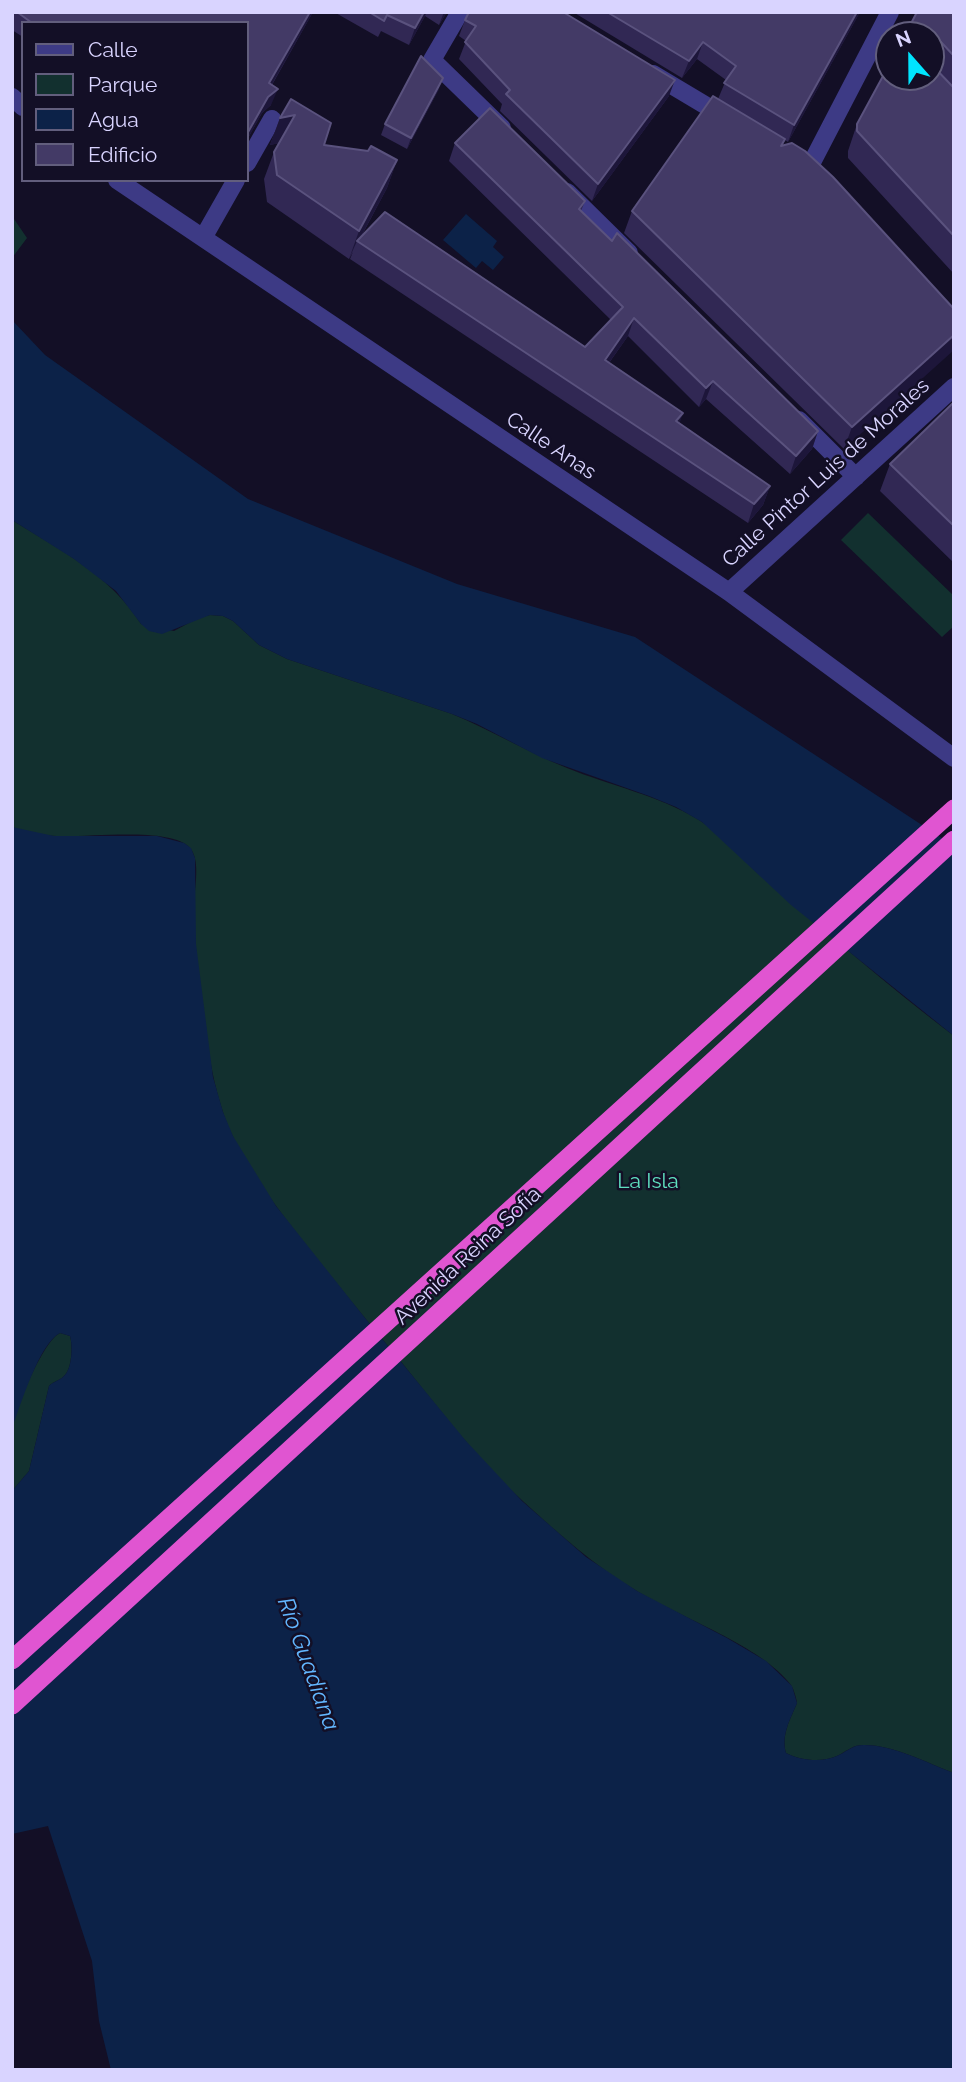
<!DOCTYPE html>
<meta charset="utf-8">
<style>
body{margin:0}
#map{position:relative;width:966px;height:2082px;overflow:hidden;background:#130f26;font-family:Raleway,sans-serif}
canvas{display:block}
.frame{position:absolute;inset:0;border:14px solid #d9d4ff;pointer-events:none}
.legend{position:absolute;left:21px;top:21px;width:228px;height:161px;box-sizing:border-box;background:#130f26;border:2px solid #625e7d;margin:0;padding:9px 12px;list-style:none;font-size:21px;color:#d9d4ff}
.legend li{display:flex;align-items:center;gap:14px;height:35px}
.legend b{width:35px;border:2px solid #625e7d}
.north{position:absolute;left:875px;top:21px;width:70px;height:70px;box-sizing:border-box;background:#130f26;border:2px solid #625e7d;border-radius:50%;rotate:339deg;font-size:19px;font-weight:700;line-height:28px;text-align:center;color:#d9d4ff}
.north::after{content:'';display:block;margin:auto;width:24px;height:32px;background:#00e5ff;clip-path:polygon(50% 0,100% 100%,50% 72%,0 100%)}
</style>
<div id="map">
<canvas width="966" height="2082"></canvas>
<div class="frame"></div>
<ul class="legend">
<li><b style="height:9px;background:#3d3a85"></b>Calle</li>
<li><b style="height:19px;background:#12302f"></b>Parque</li>
<li><b style="height:19px;background:#0c2248"></b>Agua</li>
<li><b style="height:19px;background:#433a66"></b>Edificio</li>
</ul>
<div class="north">N</div>
</div>
<script>
const ctx = document.querySelector('canvas').getContext('2d');
ctx.lineJoin = 'round';
function fill(path, color) {
  ctx.fillStyle = color;
  ctx.fill(path, 'evenodd');
}
function strokePath(path, color, width, dash) {
  ctx.strokeStyle = color;
  ctx.lineWidth = width;
  ctx.lineCap = dash ? 'butt' : 'round';
  ctx.setLineDash(dash || []);
  ctx.stroke(path);
}
function write(font, color, halo, rows, align = 'center') {
  ctx.font = font + ' Raleway,sans-serif';
  ctx.lineWidth = 5;
  ctx.setLineDash([]);
  ctx.textBaseline = 'middle';
  ctx.strokeStyle = halo;
  ctx.fillStyle = color;
  for (const [text, x, y, turn = 0] of rows) {
    ctx.save();
    ctx.translate(x, y);
    ctx.rotate((+turn || 0) * Math.PI / 180);
    ctx.textAlign = isNaN(turn) ? turn : align;
    if (halo) ctx.strokeText(text, 0, 0);
    ctx.fillText(text, 0, 0);
    ctx.restore();
  }
}
fill(new Path2D(`
 M 12,216 L 27,238 L 12,258 Z
 M 868,513 L 954,596 L 954,626 L 942,637 L 841,540 Z
 M 12,520 C 61,551 109,574 141,624 L 174,631 L 198,618 L 210,615 L 223,616 L 233,621 L 259,645 L 287,659 L 452,714 C 491,730 527,752 567,768 C 611,786 658,795 699,820 C 723,835 741,859 762,877 C 825,931 888,986 954,1036 L 954,1773 C 927,1763 894,1745 864,1745 C 853,1745 848,1750 839,1755 C 824,1763 801,1761 786,1753 C 781,1735 790,1720 797,1703 C 796,1697 794,1690 791,1685 C 762,1646 679,1617 637,1591 C 596,1567 560,1535 525,1503 C 476,1459 435,1403 393,1352 C 360,1312 327,1272 295,1231 C 267,1194 236,1154 222,1109 C 210,1072 206,1034 201,995 C 198,967 194,939 194,911 C 193,893 202,862 190,848 C 172,826 85,838 57,836 C 41,836 26,833 12,827 Z
 M 60,1333 L 70,1336 C 73,1346 72,1369 64,1376 C 59,1381 54,1381 49,1386 L 29,1471 L 12,1491 C 12,1471 10,1450 12,1430 C 14,1411 43,1341 60,1333 Z`), '#12302f');
fill(new Path2D(`
 M 466,214 L 497,241 L 493,247 L 504,257 L 493,270 L 482,261 L 476,268 L 443,240 Z
 M 12,320 L 45,355 L 248,499 L 457,584 L 635,637 L 954,846 L 954,1036 L 791,905 L 702,822 L 676,807 L 649,796 L 542,758 L 477,724 L 452,714 L 287,659 L 259,645 L 233,621 L 223,616 L 210,615 L 162,634 L 149,631 L 141,624 L 116,591 L 74,559 L 12,520 Z
 M 12,827 L 54,836 L 157,836 L 184,843 L 191,848 L 195,858 L 196,944 L 213,1077 L 223,1112 L 233,1136 L 276,1206 L 365,1318 L 466,1441 L 522,1501 L 586,1557 L 637,1591 L 727,1638 L 766,1661 L 792,1686 L 797,1703 C 790,1720 781,1735 786,1753 C 801,1761 824,1763 839,1755 C 849,1750 853,1745 864,1745 C 894,1745 927,1763 954,1773 L 954,2070 L 111,2070 L 99,2021 L 92,1961 L 48,1826 L 12,1834 L 12,1491 L 29,1471 L 49,1386 C 54,1381 59,1381 64,1376 C 72,1369 73,1346 70,1336 L 60,1333 C 39,1344 21,1404 12,1428 Z`), '#0c2248');
strokePath(new Path2D(`
 M 460,12 L 432,60 L 502,128
 M 653,74 L 725,117
 M 12,97 L 23,107
 M 247,163 L 272,119
 M 809,168 L 890,12
 M 117,180 L 729,592 L 954,758
 M 567,192 L 629,253
 M 203,238 L 236,180
 M 799,420 L 856,477
 M 729,592 L 954,387`), '#3d3a85', 18);
strokePath(new Path2D(`
 M 12,1660 L 954,809
 M 12,1705 L 954,840`), '#e055d1', 19);
fill(new Path2D(`
 M 12,12 L 313,12 L 272,85 L 271,105 L 262,113 L 247,140 L 247,23 L 23,23 L 23,37 L 12,30 Z
 M 334,12 L 447,12 L 439,25 L 425,16 L 409,45 L 381,31 L 378,37 Z
 M 573,12 L 860,12 L 788,142 L 785,140 L 783,145 L 954,309 L 844,449 L 624,233 L 632,211 L 718,99 L 726,80 L 697,59 L 682,78 Z
 M 954,12 L 954,274 L 848,158 L 848,151 L 857,124 L 931,77 L 931,35 Z
 M 465,20 L 669,96 L 592,201 L 500,111 L 502,104 L 459,59 L 466,41 L 459,36 Z
 M 439,89 L 407,149 L 381,135 L 385,124 Z
 M 280,118 L 324,145 L 397,160 L 387,188 L 361,237 L 585,347 L 611,320 L 449,161 L 455,143 L 585,201 L 581,211 L 612,241 L 818,431 L 812,449 L 790,474 L 706,399 L 699,407 L 628,336 L 609,363 L 680,423 L 770,486 L 763,505 L 748,523 L 350,259 L 353,252 L 349,259 L 267,202 L 264,179 L 274,152 L 279,143 L 270,145 Z
 M 954,402 L 954,563 L 880,491 L 890,464 Z`), '#312854');
fill(new Path2D(`
 M 310,12 L 313,12 L 263,100 L 269,83 Z
 M 424,12 L 427,12 L 425,16 L 409,45 L 415,28 Z
 M 444,12 L 447,12 L 439,25 Z
 M 857,12 L 860,12 L 788,142 L 794,125 Z
 M 703,42 L 697,59 L 682,78 L 689,61 Z
 M 443,78 L 439,89 L 407,149 L 411,138 Z
 M 675,80 L 669,96 L 592,201 L 598,184 Z
 M 278,89 L 271,105 L 262,113 L 247,140 L 247,134 L 268,97 Z
 M 295,115 L 285,142 L 270,145 L 280,118 Z
 M 397,160 L 387,188 L 358,242 L 357,241 L 349,259 L 359,231 Z
 M 634,318 L 628,336 L 598,378 L 605,360 Z
 M 954,335 L 954,350 L 844,449 L 852,427 Z
 M 713,381 L 706,399 L 699,407 L 706,388 Z
 M 683,413 L 677,431 L 676,421 Z
 M 818,431 L 812,449 L 790,474 L 796,456 Z
 M 770,486 L 763,505 L 748,523 L 754,504 Z`), '#1d163a');
const building = new Path2D(`
 M 17,12 L 310,12 L 269,83 L 278,89 L 268,97 L 247,134 L 247,23 L 32,23 Z
 M 369,12 L 424,12 L 415,28 L 387,15 L 384,21 Z
 M 469,12 L 563,12 L 675,80 L 598,184 L 506,94 L 510,90 L 465,42 L 476,26 L 465,20 Z
 M 607,12 L 857,12 L 794,125 L 724,83 L 736,66 L 703,42 L 689,61 Z
 M 917,12 L 954,12 L 954,56 L 941,42 L 931,39 L 931,35 L 905,35 Z
 M 421,56 L 443,78 L 411,138 L 385,124 Z
 M 931,64 L 954,88 L 954,236 L 857,131 L 857,124 L 889,65 L 889,77 L 931,77 Z
 M 713,96 L 785,139 L 781,146 L 792,143 L 805,151 L 833,177 L 954,309 L 954,335 L 852,427 L 632,211 Z
 M 291,99 L 331,123 L 324,145 L 368,151 L 371,146 L 397,160 L 359,231 L 277,175 L 274,152 L 295,115 L 280,118 Z
 M 490,108 L 585,201 L 579,209 L 612,241 L 617,233 L 818,431 L 796,456 L 713,381 L 706,388 L 634,318 L 605,360 L 683,413 L 676,421 L 770,486 L 754,504 L 357,241 L 385,212 L 585,347 L 623,307 L 455,143 Z
 M 954,402 L 954,526 L 890,464 Z`);
fill(building, '#433a66');
strokePath(building, '#5a527e', 2);
write('21px', '#d9d4ff', '#130f26', [
 ["Calle Anas",551,446,34],
 ["Calle Pintor Luis de Morales",826,473,-42],
 ["Avenida Reina Sofía",468,1256,-43]
]);
write('21px', '#5fe0c0', '#130f26', [
 ["La Isla",648,1182]
]);
write('italic 23px', '#62b6ff', '#130f26', [
 ["Río Guadiana",308,1664,70]
]);
</script>
